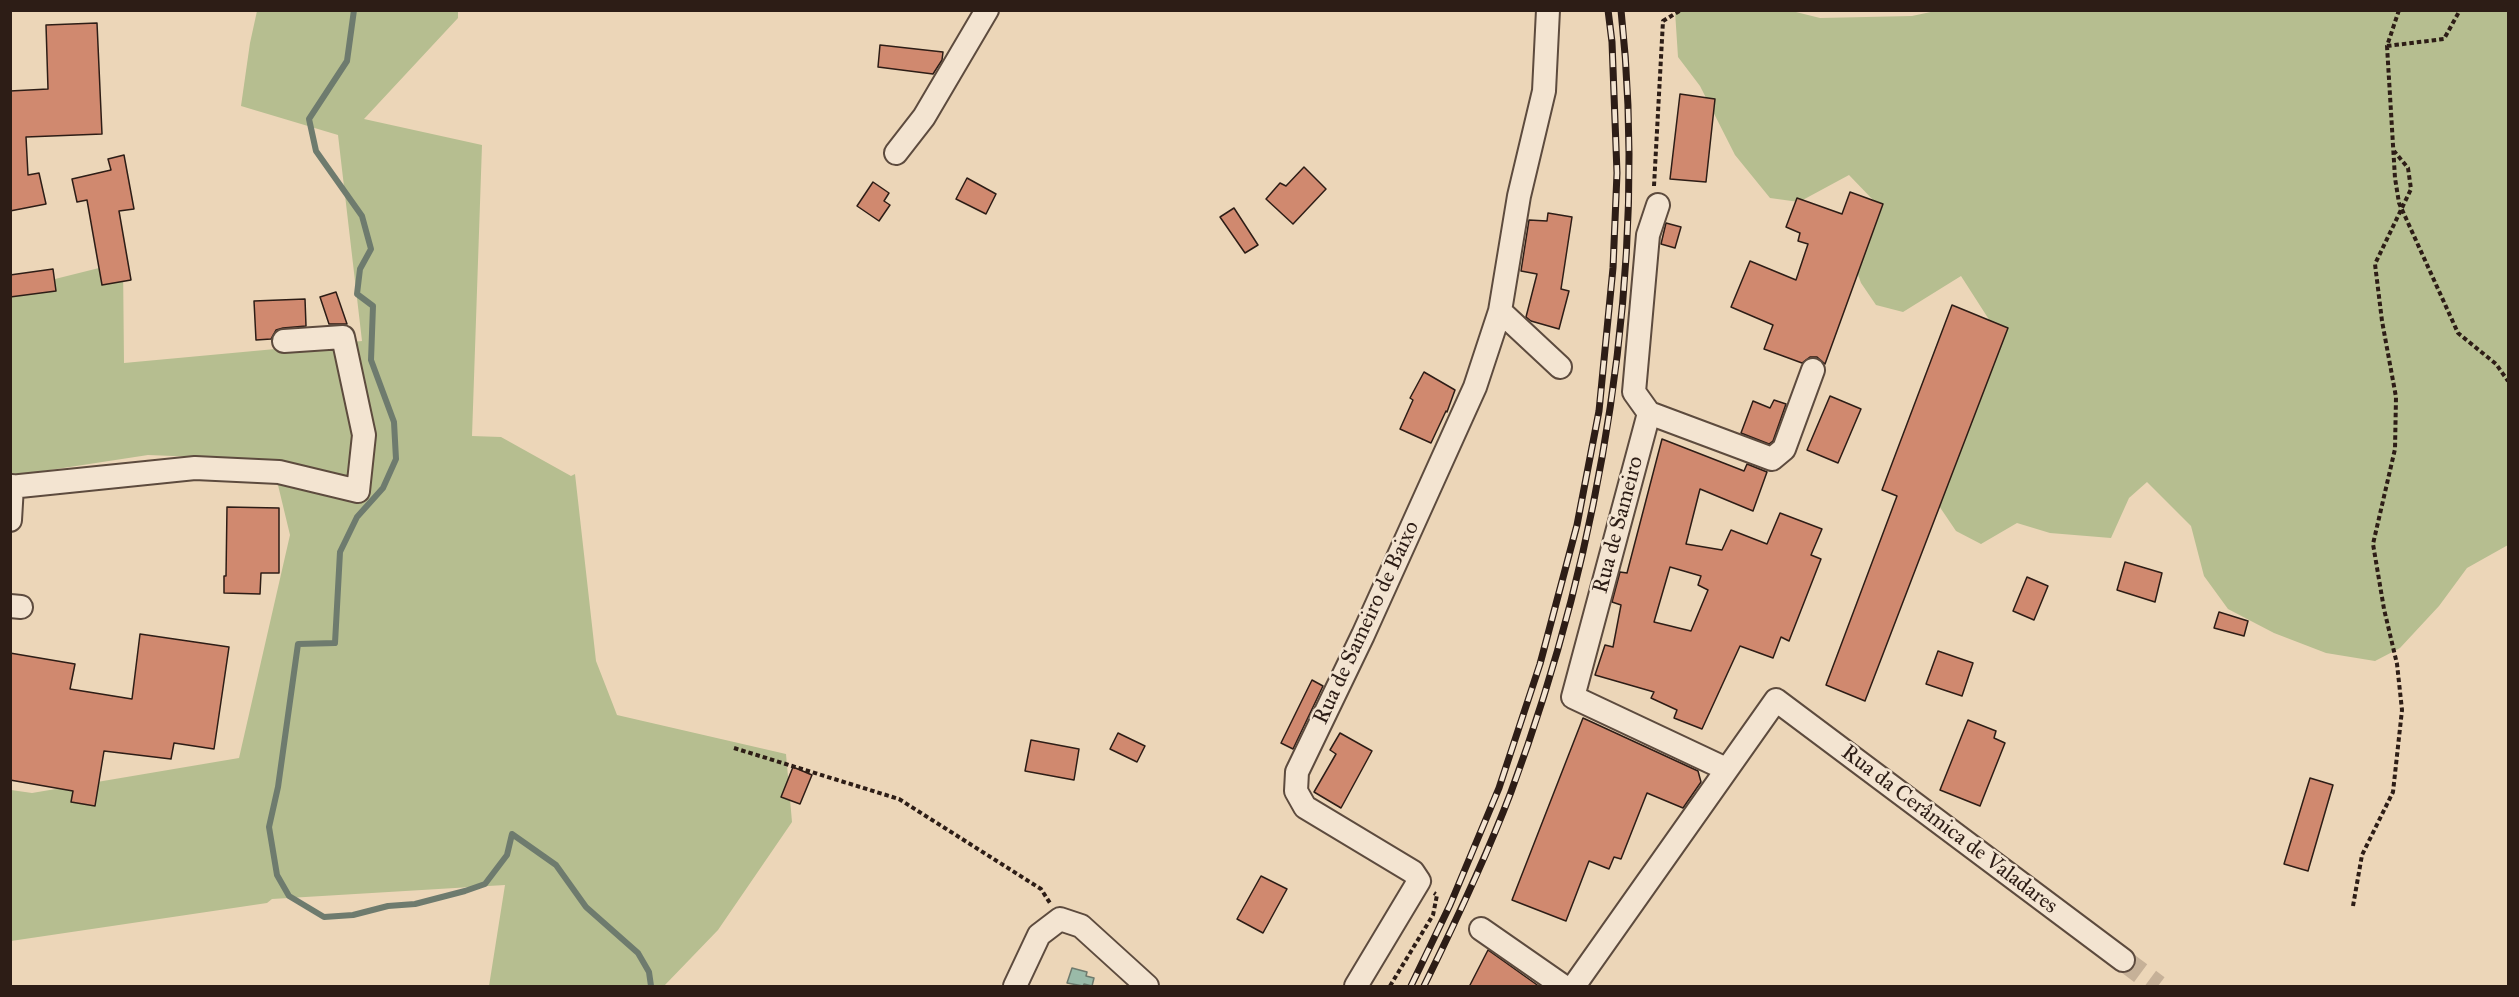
<!DOCTYPE html>
<meta charset="utf-8">
<style>
body{margin:0}
#map{position:relative;width:2519px;height:997px;overflow:hidden;background:#ecd6b8;font-family:"IM FELL Great Primer",serif}
canvas{display:block}
.frame{position:absolute;inset:0;border:12px solid #2d1d16;pointer-events:none}
</style>
<div id="map">
<canvas width="2519" height="997"></canvas>
<div class="frame"></div>
</div>
<script>
const ctx = document.querySelector('canvas').getContext('2d');
ctx.lineJoin = 'round';
function fill(path, color) {
  ctx.fillStyle = color;
  ctx.fill(path, 'evenodd');
}
function strokePath(path, color, width, dash) {
  ctx.strokeStyle = color;
  ctx.lineWidth = width;
  ctx.lineCap = dash ? 'butt' : 'round';
  ctx.setLineDash(dash || []);
  ctx.stroke(path);
}
function write(font, color, halo, rows, align = 'center') {
  ctx.font = font + ' "IM FELL Great Primer",serif';
  ctx.lineWidth = 5;
  ctx.setLineDash([]);
  ctx.textBaseline = 'middle';
  ctx.strokeStyle = halo;
  ctx.fillStyle = color;
  for (const [text, x, y, turn = 0] of rows) {
    ctx.save();
    ctx.translate(x, y);
    ctx.rotate((+turn || 0) * Math.PI / 180);
    ctx.textAlign = isNaN(turn) ? turn : align;
    if (halo) ctx.strokeText(text, 0, 0);
    ctx.fillText(text, 0, 0);
    ctx.restore();
  }
}
fill(new Path2D(`
 M 1788,10 L 1820,18 L 1912,16 L 1940,10 L 2508,11 L 2508,545 L 2467,568 L 2439,606 L 2400,648 L 2375,661 L 2326,653 L 2274,633 L 2228,609 L 2204,576 L 2191,526 L 2147,482 L 2129,498 L 2111,538 L 2050,533 L 2017,523 L 1981,544 L 1956,531 L 1935,500 L 1997,332 L 1961,276 L 1903,312 L 1876,305 L 1861,283 L 1854,264 L 1875,202 L 1849,175 L 1799,202 L 1770,198 L 1735,155 L 1700,86 L 1678,57 L 1675,11 Z
 M 257,11 L 458,11 L 458,18 L 364,119 L 482,145 L 472,436 L 501,437 L 571,476 L 575,474 L 596,661 L 617,715 L 786,754 L 792,822 L 718,930 L 664,986 L 489,986 L 505,885 L 272,899 L 267,903 L 11,941 L 11,790 L 32,793 L 239,758 L 290,535 L 272,460 L 148,455 L 11,476 L 11,290 L 123,262 L 124,363 L 362,341 L 338,135 L 241,106 L 250,43 Z`), '#b6be90');
const water = new Path2D(`
 M 1072,968 L 1087,972 L 1086,976 L 1094,978 L 1092,986 L 1084,984 L 1083,986 L 1067,983 Z`);
fill(water, '#9abaa8');
strokePath(water, '#6e7b6e', 1.5);
strokePath(new Path2D(`
 M 354,10 L 347,61 L 309,119 L 316,151 L 362,216 L 371,249 L 360,269 L 357,294 L 373,306 L 371,360 L 394,422 L 396,459 L 383,488 L 357,517 L 340,552 L 335,643 L 298,644 L 278,787 L 269,827 L 277,875 L 289,896 L 324,917 L 353,915 L 388,906 L 415,904 L 465,891 L 485,884 L 507,855 L 512,834 L 556,865 L 586,907 L 638,953 L 649,972 L 651,986`), '#6e7b6e', 6);
const building = new Path2D(`
 M 97,23 L 102,134 L 26,137 L 28,175 L 39,173 L 46,204 L 10,211 L 10,91 L 48,89 L 46,25 Z
 M 880,45 L 943,52 L 942,60 L 933,74 L 878,67 Z
 M 1680,94 L 1715,99 L 1706,182 L 1670,179 Z
 M 124,155 L 134,209 L 119,211 L 131,280 L 102,285 L 87,200 L 77,202 L 72,179 L 111,170 L 108,159 Z
 M 1304,167 L 1326,189 L 1293,224 L 1266,199 L 1280,183 L 1286,186 Z
 M 967,178 L 996,194 L 986,214 L 956,199 Z
 M 873,182 L 889,193 L 884,201 L 890,205 L 879,221 L 857,206 Z
 M 1850,192 L 1883,204 L 1825,364 L 1817,357 L 1810,357 L 1802,363 L 1764,349 L 1773,325 L 1731,307 L 1750,261 L 1796,280 L 1808,244 L 1798,241 L 1800,233 L 1786,227 L 1797,198 L 1842,214 Z
 M 1234,208 L 1258,245 L 1245,253 L 1220,217 Z
 M 1548,213 L 1572,217 L 1561,289 L 1569,291 L 1559,329 L 1531,321 L 1526,317 L 1537,274 L 1521,271 L 1529,220 L 1547,221 Z
 M 1666,223 L 1681,227 L 1675,248 L 1661,244 Z
 M 53,269 L 56,291 L 10,297 L 10,275 Z
 M 336,292 L 347,324 L 329,324 L 320,297 Z
 M 305,299 L 306,326 L 283,328 L 276,330 L 271,339 L 256,340 L 254,301 Z
 M 1952,305 L 2008,328 L 1865,701 L 1826,685 L 1897,496 L 1882,490 Z
 M 1424,372 L 1455,390 L 1447,412 L 1446,411 L 1431,443 L 1400,429 L 1413,400 L 1410,398 Z
 M 1830,396 L 1861,409 L 1838,463 L 1807,450 Z
 M 1774,400 L 1786,404 L 1773,441 L 1769,444 L 1741,433 L 1753,401 L 1770,408 Z
 M 1662,439 L 1744,471 L 1747,464 L 1767,472 L 1753,511 L 1700,489 L 1686,544 L 1722,550 L 1731,530 L 1767,544 L 1780,513 L 1822,529 L 1811,555 L 1821,559 L 1789,641 L 1781,637 L 1773,658 L 1740,646 L 1702,729 L 1674,718 L 1677,710 L 1651,698 L 1654,692 L 1595,675 L 1605,645 L 1613,647 L 1621,605 L 1612,602 L 1620,572 L 1627,573 ZM 1670,567 L 1701,576 L 1698,585 L 1708,590 L 1691,631 L 1654,622 Z
 M 227,507 L 279,508 L 279,573 L 261,573 L 260,594 L 224,593 L 224,576 L 226,576 Z
 M 2125,562 L 2162,573 L 2155,602 L 2117,590 Z
 M 2027,577 L 2048,586 L 2034,620 L 2013,611 Z
 M 2219,612 L 2248,621 L 2244,636 L 2214,628 Z
 M 140,634 L 229,647 L 214,749 L 174,743 L 171,759 L 104,751 L 95,806 L 71,802 L 73,791 L 10,780 L 10,653 L 75,664 L 70,689 L 132,699 Z
 M 1938,651 L 1973,663 L 1962,696 L 1926,684 Z
 M 1312,680 L 1323,686 L 1293,749 L 1281,743 Z
 M 1583,718 L 1698,771 L 1701,782 L 1683,808 L 1647,793 L 1621,859 L 1614,857 L 1609,869 L 1589,861 L 1566,921 L 1512,900 Z
 M 1968,720 L 1996,731 L 1994,738 L 2005,743 L 1980,806 L 1940,790 Z
 M 1118,733 L 1145,746 L 1137,762 L 1110,749 Z
 M 1340,733 L 1372,751 L 1341,808 L 1314,792 L 1336,754 L 1330,750 Z
 M 1031,740 L 1079,749 L 1074,780 L 1025,771 Z
 M 793,767 L 812,775 L 800,804 L 781,797 Z
 M 2310,778 L 2333,785 L 2308,871 L 2284,864 Z
 M 1261,876 L 1287,889 L 1263,933 L 1237,919 Z
 M 1488,950 L 1540,987 L 1469,987 Z`);
fill(building, '#d0896f');
strokePath(building, '#2d1d16', 1.5);
strokePath(new Path2D(`
 M 2123,960 L 2158,986`), '#c6b198', 22, [22, 11]);
const minor = new Path2D(`
 M 896,153 L 924,117 L 987,10
 M 1500,311 L 1560,367
 M 1649,413 L 1634,392 L 1648,235 L 1658,205
 M 10,487 L 195,468 L 279,472 L 358,491 L 364,435 L 343,337 L 284,341
 M 10,520 L 12,486
 M 10,606 L 21,607
 M 1726,769 L 1573,697 L 1649,413 L 1772,459 L 1784,449 L 1813,370
 M 1481,929 L 1563,986
 M 1015,986 L 1039,935 L 1060,919 L 1081,926 L 1147,986
 M 1356,986 L 1419,881 L 1413,872 L 1305,807 L 1296,791 L 1297,772 L 1363,635 L 1475,387 L 1500,311 L 1519,196 L 1544,91 L 1548,10
 M 1574,986 L 1776,700 L 2123,960`);
strokePath(minor, '#5d4b3e', 26);
strokePath(new Path2D(`
 M 2399,10 L 2387,46 L 2395,178 L 2399,203 L 2458,333 L 2496,364 L 2508,381
 M 2387,46 L 2444,39 L 2460,10
 M 1654,186 L 1663,21 L 1681,10
 M 734,748 L 899,799 L 1041,889 L 1050,903
 M 2353,906 L 2362,855 L 2393,792 L 2402,710 L 2397,664 L 2384,609 L 2373,544 L 2395,449 L 2396,397 L 2382,321 L 2375,264 L 2411,189 L 2408,168 L 2394,151
 M 1390,986 L 1433,915 L 1437,895 L 1434,893`), '#2d1d16', 4, [4.5, 3]);
strokePath(minor, '#f3e4d1', 22);
const rail = new Path2D(`
 M 1411,986 L 1450,905 L 1499,788 L 1540,664 L 1577,525 L 1599,411 L 1613,268 L 1617,173 L 1612,42 L 1608,10
 M 1424,986 C 1455,923 1486,858 1511,792 C 1601,550 1649,268 1621,10`);
strokePath(rail, '#2d1d16', 7);
strokePath(rail, '#f3e4d1', 4.5, [14]);
write('22px', '#2d1d16', '#f3e4d1', [
 ["Rua de Sameiro",1619,525,-75],
 ["Rua de Sameiro de Baixo",1367,623,-65],
 ["Rua da Cerâmica de Valadares",1949,830,37]
]);
</script>
